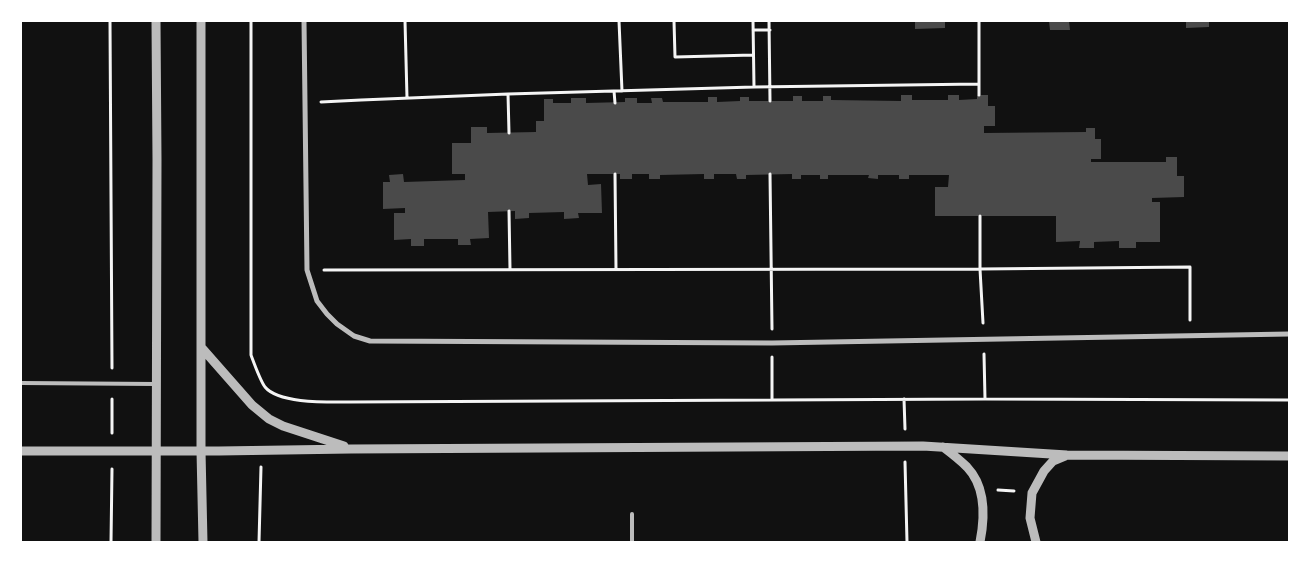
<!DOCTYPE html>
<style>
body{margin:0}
#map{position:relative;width:1310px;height:563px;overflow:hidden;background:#111;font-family:"Work Sans",sans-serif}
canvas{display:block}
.frame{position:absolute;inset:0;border:22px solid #fff;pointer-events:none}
</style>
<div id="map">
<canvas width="1310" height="563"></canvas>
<div class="frame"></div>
</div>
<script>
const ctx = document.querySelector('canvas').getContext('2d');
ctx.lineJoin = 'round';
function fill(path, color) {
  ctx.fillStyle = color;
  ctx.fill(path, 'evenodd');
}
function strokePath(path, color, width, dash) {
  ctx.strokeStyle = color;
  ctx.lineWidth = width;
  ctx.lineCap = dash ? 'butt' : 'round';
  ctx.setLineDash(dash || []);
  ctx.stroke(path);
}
fill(new Path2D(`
 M 915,21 L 945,21 L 945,28 L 915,29 Z
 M 1049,21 L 1069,21 L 1070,30 L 1050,30 Z
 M 1186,21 L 1209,21 L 1209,27 L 1186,28 Z
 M 901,95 L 912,95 L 912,100 L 948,100 L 948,95 L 959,95 L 959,100 L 977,99 L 977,95 L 988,95 L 988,106 L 995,106 L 995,126 L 984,126 L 984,133 L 1086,132 L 1086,128 L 1095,128 L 1095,139 L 1101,139 L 1101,159 L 1091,159 L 1091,162 L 1166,162 L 1166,157 L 1177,157 L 1177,176 L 1184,176 L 1184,197 L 1152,198 L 1152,202 L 1160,202 L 1160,242 L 1136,242 L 1136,248 L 1119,248 L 1119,241 L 1094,242 L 1094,248 L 1079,248 L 1080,241 L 1056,242 L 1056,216 L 935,216 L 935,187 L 948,187 L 949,175 L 909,175 L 909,179 L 899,179 L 899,175 L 878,175 L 878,179 L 868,178 L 869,175 L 828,175 L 828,179 L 820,179 L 820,175 L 801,175 L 801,179 L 792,179 L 792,174 L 746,175 L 746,179 L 737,179 L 736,174 L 714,174 L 714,179 L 704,179 L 704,174 L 660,175 L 660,179 L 649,179 L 649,174 L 632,174 L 632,179 L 620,179 L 620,174 L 587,174 L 588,185 L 601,184 L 602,213 L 578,213 L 579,218 L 564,219 L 564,212 L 529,213 L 529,218 L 515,219 L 515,211 L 488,212 L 489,238 L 470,239 L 471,245 L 458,245 L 458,239 L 424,239 L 424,246 L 411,246 L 411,239 L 394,240 L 394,213 L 405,213 L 405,208 L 383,209 L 383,182 L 390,182 L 389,175 L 403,174 L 404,182 L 465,180 L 465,174 L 452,174 L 452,143 L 471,143 L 471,127 L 487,127 L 487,133 L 536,132 L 536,121 L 544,121 L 544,99 L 553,99 L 553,103 L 571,103 L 571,98 L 586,98 L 586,103 L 625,102 L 625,98 L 637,98 L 637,103 L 652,103 L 651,98 L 662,98 L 663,102 L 708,102 L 708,97 L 717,97 L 717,102 L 740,101 L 740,97 L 749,97 L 749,101 L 793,101 L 793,96 L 802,96 L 802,101 L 823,101 L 823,96 L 831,96 L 831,100 L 901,101 Z`), '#4a4a4a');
strokePath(new Path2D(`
 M 110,21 L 112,368
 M 251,21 L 251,355 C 254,363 260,380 265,387 C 279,404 329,402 350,402 L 985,399 L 1289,400
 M 405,21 L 407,98
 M 619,21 L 622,91
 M 674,21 L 675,57 L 753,55
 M 753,21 L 754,87
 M 769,21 L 770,101
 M 979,21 L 979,95
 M 753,30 L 770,30
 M 614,91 L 615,103
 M 321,102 L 361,100 L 508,94
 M 509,133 L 508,94 L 754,87 L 979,84
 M 615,174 L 616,269
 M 770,174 L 772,329
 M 509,211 L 510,269
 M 980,216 L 980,269 L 983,323
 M 324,270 L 980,269 L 1190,267 L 1190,320
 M 984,354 L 985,399
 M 772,357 L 772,400
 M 904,399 L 905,429
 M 112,433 L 112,399
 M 905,462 L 907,542
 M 998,490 L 1014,491
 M 111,542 L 112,469
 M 259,542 L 261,467`), '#f5f5f5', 3);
strokePath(new Path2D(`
 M 21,383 L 156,384
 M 632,542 L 632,514`), '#bcbcbc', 4);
strokePath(new Path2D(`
 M 304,21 L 307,270 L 317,301 L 327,314 L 337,324 L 354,336 L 370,341 L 772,343 L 1289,334`), '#bcbcbc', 5);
strokePath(new Path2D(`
 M 156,21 L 157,160 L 156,542
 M 201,21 L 201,451 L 203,542
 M 201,347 L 252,405 L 269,419 L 283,426 L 344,446
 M 943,447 C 951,453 960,460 967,467 C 986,487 985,517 980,542
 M 21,451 L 219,451 L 351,449 L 923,446 L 1067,455 L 1289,456
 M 1036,542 L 1030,518 L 1032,493 L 1044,471 L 1053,461 L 1065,456`), '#bcbcbc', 9);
</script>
